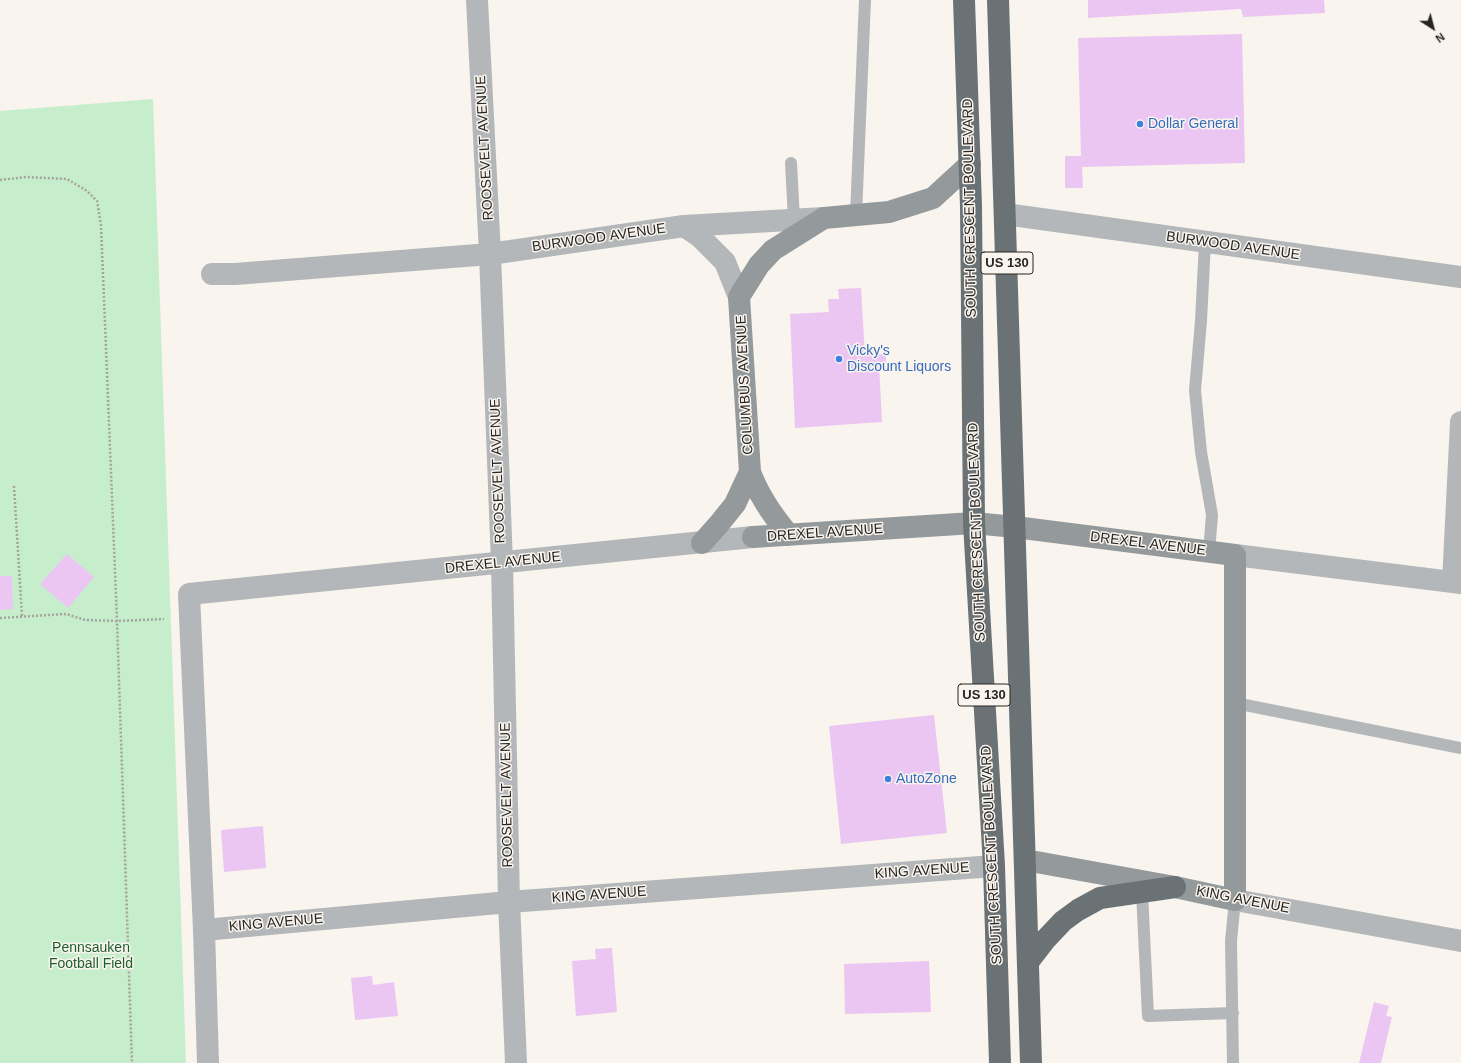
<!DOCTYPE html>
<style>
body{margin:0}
#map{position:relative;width:1461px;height:1063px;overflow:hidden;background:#f9f4ed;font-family:Arial,sans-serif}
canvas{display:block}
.north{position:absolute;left:1413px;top:8px;width:40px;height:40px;-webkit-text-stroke:3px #f9f4ed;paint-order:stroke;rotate:144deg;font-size:11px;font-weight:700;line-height:16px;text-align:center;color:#272523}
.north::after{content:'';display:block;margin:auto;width:14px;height:18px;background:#272523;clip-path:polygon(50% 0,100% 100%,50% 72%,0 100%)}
</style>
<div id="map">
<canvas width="1461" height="1063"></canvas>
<div class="north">N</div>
</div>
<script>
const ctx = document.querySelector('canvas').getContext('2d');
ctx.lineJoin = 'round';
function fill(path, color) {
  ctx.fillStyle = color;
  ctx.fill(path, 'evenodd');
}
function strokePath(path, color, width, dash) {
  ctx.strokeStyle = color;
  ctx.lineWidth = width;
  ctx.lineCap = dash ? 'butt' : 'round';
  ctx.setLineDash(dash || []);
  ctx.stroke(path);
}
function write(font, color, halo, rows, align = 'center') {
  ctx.font = font + ' Arial,sans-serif';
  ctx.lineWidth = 3;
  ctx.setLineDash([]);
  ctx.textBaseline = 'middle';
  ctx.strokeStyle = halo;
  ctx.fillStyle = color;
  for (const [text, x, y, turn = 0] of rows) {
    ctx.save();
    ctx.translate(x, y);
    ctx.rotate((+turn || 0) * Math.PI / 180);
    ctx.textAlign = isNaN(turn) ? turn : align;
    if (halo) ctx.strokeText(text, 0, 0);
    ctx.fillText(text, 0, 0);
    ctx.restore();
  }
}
fill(new Path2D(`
 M 153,99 L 186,1063 L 0,1063 L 0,111 Z`), '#c7eecc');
fill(new Path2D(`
 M 1088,0 L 1324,0 L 1325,13 L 1243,17 L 1241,9 L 1088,18 Z
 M 1242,34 L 1245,163 L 1082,167 L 1083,188 L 1065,188 L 1065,156 L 1081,156 L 1078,38 Z
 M 861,288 L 865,355 L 886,354 L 886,364 L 879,364 L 882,422 L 795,428 L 790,314 L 829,312 L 828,299 L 839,299 L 838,289 Z
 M 67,554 L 94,577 L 68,608 L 40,584 Z
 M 0,576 L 12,576 L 13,609 L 0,610 Z
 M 934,715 L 947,833 L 841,844 L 829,726 Z
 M 263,826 L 266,868 L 224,872 L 221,830 Z
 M 612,948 L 617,1012 L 576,1016 L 572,961 L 596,959 L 595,949 Z
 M 929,961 L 931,1012 L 845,1014 L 844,964 Z
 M 372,976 L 373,985 L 394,982 L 398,1016 L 355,1020 L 351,978 Z
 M 1374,1002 L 1389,1006 L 1386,1016 L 1392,1017 L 1381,1063 L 1359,1063 Z`), '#ecc6f2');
strokePath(new Path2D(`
 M 0,180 L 26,177 L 67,179 L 87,191 L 97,201 L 101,225 L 117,621 L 132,1063
 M 14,486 L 22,616
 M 0,618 L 66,614 L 85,620 L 117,621 L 164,619`), '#a6a29d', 2.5, [2, 2]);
strokePath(new Path2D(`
 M 791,163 L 794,220
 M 856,215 L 865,0
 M 1205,242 L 1201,321 L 1195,390 L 1201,452 L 1212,515 L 1209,552
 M 1235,703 L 1461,748
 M 1142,892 L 1148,1016 L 1233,1013
 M 1233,1063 L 1231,941 L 1235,900`), '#b4b7b9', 12);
strokePath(new Path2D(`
 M 477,0 L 490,254 L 502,563 L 509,902 L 516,1063
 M 1005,214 L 1461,277
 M 684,226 L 699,236 L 725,262 L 739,297
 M 212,274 L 235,274 L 490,254 L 684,226 L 824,218
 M 1235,555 L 1461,583
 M 1453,582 L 1461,422
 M 1235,900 L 1461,941
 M 204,930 L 509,902 L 994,866
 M 208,1063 L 204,930 L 189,594 L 753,537`), '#b4b7b9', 22);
strokePath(new Path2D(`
 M 789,535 C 772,515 759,496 750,472 L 739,297 L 759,265 L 773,250 L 824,218 L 889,212 L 933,198 L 970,164
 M 753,537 L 974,523 L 1015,527 L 1235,555 L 1235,900 L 1175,887 L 1025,860
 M 702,543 L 719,524 L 735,504 L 750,472`), '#949a9c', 22);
strokePath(new Path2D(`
 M 964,0 L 971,206 L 974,523 L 994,866 L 1000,1063
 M 998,0 L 1031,1063
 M 1028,962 L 1045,940 L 1063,921 L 1078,910 L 1100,898 L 1175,887`), '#6a7275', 22);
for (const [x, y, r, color] of [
 [1140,124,4,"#3f7fe0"],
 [839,359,4,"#3f7fe0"],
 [888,779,4,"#3f7fe0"]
]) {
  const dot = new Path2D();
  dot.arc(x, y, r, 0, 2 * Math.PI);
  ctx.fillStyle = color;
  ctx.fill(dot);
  strokePath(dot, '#f9f4ed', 1.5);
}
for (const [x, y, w] of [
 [1007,263,52],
 [984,695,52]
]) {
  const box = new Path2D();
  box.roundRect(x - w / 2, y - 11, w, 22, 3);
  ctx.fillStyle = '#f9f4ed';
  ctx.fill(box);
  strokePath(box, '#272523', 1);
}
write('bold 13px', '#272523', null, [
 ["US 130",1007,263],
 ["US 130",984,695]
]);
write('14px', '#366cbe', '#f9f4ed', [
 ["Dollar General",1148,124],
 ["Vicky's",847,351],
 ["Discount Liquors",847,367],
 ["AutoZone",896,779]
], 'left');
write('14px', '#272523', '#f9f4ed', [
 ["ROOSEVELT AVENUE",485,148,-93],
 ["SOUTH CRESCENT BOULEVARD",970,208,-91],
 ["BURWOOD AVENUE",599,238,-8],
 ["BURWOOD AVENUE",1233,246,8],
 ["COLUMBUS AVENUE",745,385,-93],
 ["ROOSEVELT AVENUE",498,471,-92],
 ["SOUTH CRESCENT BOULEVARD",977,532,-92],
 ["DREXEL AVENUE",825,533,-4],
 ["DREXEL AVENUE",1148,544,7],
 ["DREXEL AVENUE",503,563,-6],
 ["ROOSEVELT AVENUE",507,795,-91],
 ["SOUTH CRESCENT BOULEVARD",992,855,-93],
 ["KING AVENUE",922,871,-4],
 ["KING AVENUE",599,895,-4],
 ["KING AVENUE",1243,900,11],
 ["KING AVENUE",276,923,-5]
]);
write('14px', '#1d5e2e', '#f9f4ed', [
 ["Pennsauken",91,948],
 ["Football Field",91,964]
]);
</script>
